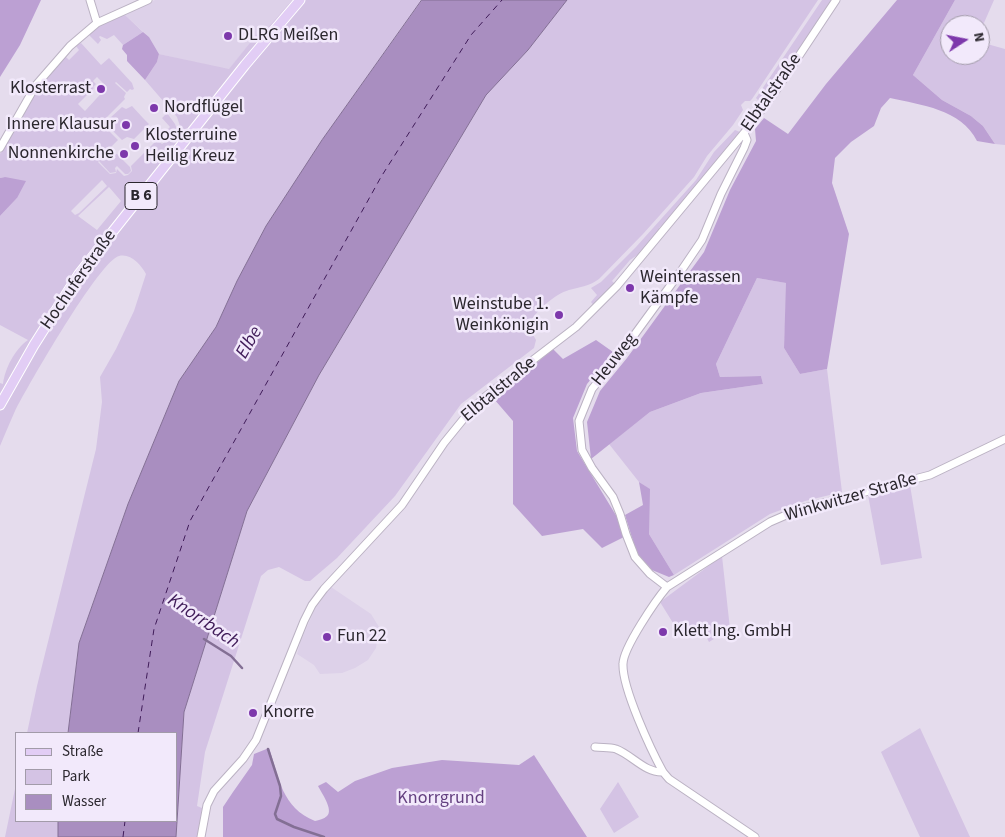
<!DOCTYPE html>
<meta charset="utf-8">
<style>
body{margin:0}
#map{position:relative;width:1005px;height:837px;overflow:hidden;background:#e5dced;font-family:"Source Sans 3",sans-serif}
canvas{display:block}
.legend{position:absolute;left:15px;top:732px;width:162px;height:90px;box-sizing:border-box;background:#f2e9fb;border:1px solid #a29ba9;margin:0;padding:6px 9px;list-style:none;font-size:15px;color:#2b272e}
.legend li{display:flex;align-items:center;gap:10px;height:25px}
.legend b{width:25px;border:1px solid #a29ba9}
.north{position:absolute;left:940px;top:15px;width:50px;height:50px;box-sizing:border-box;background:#f2e9fb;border:1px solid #a29ba9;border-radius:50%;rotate:79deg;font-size:14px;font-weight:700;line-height:20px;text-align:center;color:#2b272e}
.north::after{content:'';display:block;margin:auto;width:18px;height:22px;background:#7d38ab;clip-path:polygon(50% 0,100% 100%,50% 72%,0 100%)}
</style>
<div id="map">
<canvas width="1005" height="837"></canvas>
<ul class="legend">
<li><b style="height:6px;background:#e2cdf5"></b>Straße</li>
<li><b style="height:14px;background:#d4c3e4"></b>Park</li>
<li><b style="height:14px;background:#a98ec0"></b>Wasser</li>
</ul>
<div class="north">N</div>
</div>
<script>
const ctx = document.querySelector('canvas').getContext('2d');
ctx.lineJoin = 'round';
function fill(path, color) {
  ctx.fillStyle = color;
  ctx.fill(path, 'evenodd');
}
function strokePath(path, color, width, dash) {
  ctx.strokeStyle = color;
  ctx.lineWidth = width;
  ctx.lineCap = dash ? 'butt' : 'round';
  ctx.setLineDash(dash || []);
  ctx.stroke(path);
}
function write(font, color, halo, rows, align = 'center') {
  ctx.font = font + ' "Source Sans 3",sans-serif';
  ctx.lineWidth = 5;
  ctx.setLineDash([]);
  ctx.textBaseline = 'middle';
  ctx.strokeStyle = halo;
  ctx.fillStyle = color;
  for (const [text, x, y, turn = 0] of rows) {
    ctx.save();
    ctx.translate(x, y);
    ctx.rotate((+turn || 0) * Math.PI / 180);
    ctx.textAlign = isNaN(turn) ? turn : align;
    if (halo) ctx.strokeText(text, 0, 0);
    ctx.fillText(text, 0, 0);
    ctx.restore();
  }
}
fill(new Path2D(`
 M 155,0 L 292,0 L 261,37 L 257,34 L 229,70 L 159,54 L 149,37 L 125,15 Z
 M 331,587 L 371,614 L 379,627 L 376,648 L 368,660 L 355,668 L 342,673 L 320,674 L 314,665 L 297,654 L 301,640 L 315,609 Z`), '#ddd1e9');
fill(new Path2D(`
 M 292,0 L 422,0 L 322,140 L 266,226 L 237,281 L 216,327 L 179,381 L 128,504 L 79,643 L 68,733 L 27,733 L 37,686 L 96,449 L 102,402 L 100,377 L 116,349 L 134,311 L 146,274 C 141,265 131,253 119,256 C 100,260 27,387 15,411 C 10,422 5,434 0,446 L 0,383 L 3,384 C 5,368 15,349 28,340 L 0,325 L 0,216 L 17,198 L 5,177 L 0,178 L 0,154 L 41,85 L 65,56 L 69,60 L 79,50 L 76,46 L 81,43 L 101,65 L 109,58 L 132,83 L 134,89 L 132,90 L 130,89 L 127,92 L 116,82 L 115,83 L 126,93 L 124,97 L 125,99 L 105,119 L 104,118 L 100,122 L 118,140 L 110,148 L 116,153 L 115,154 L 117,154 L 130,167 L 131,171 L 128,174 L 125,174 L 117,166 L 115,168 L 116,172 L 110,173 L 99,161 L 98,162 L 110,174 L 116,173 L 117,169 L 124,176 L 128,175 L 132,171 L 131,166 L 157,140 L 162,144 L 167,140 L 162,135 L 170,127 L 162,118 L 167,113 L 175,124 L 178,132 L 181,129 L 177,117 L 145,80 L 157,62 L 159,54 L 229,69 L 257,34 L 261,36 ZM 97,77 L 107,87 L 85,111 L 78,104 L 94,88 L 93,87 L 96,84 L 93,81 ZM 102,180 L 107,186 L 79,213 L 75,215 L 71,211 ZM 109,187 L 121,201 L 97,230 L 78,216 Z
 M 567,0 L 818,0 L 752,99 L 750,101 L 745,101 L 741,105 L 743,110 L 733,125 L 707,156 L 694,177 L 643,234 L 599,279 C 590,286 580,287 569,290 C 555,294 534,312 528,326 L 536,340 L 534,348 L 461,404 L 395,496 L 337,558 L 310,581 L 305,581 L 279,567 L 268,570 L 261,576 L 205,752 L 197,806 L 202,808 L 198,837 L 176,837 L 184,712 L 247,511 L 319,375 L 486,95 L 528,50 Z
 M 822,0 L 833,0 L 762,104 L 756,98 Z
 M 955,0 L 994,0 L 980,32 L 980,25 L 950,25 L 950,55 L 980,55 L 980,42 L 1005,49 L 1005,145 L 995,144 L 983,126 L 971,116 L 942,100 L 913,75 Z
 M 125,15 L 143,32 L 123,45 L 114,35 L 107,39 L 100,36 L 99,37 L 101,40 L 98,44 L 89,35 C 100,25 111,18 125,15 Z
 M 132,106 L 143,118 L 141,121 L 143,118 L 149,124 L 134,139 L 127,137 L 122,140 L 110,128 L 113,123 L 110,118 L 122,107 L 126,109 Z
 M 735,130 L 740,132 L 740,134 L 668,220 L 659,228 L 659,232 L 642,252 L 630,260 L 612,281 L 615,284 L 594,306 L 591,302 L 597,295 L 591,288 L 601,282 L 636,247 L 696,180 L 714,152 Z
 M 757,278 L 787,283 L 784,348 L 800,374 L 827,369 L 842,492 L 805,501 L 770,514 L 674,575 L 649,534 L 649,489 L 639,482 L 609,444 L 650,412 L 701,393 L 763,384 L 761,376 L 720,377 L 716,364 Z
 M 910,485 L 922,558 L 881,565 L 868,495 Z
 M 722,556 L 730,629 L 709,642 L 700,625 L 691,631 L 687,624 L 678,631 L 660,602 Z
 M 920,728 L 970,837 L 920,837 L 881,752 Z
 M 618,782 L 639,817 L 614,833 L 600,809 Z
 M 16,784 L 16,821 L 58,821 L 58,837 L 5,837 Z`), '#d4c3e4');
fill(new Path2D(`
 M 0,0 L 41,0 L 20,45 L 0,77 Z
 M 897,0 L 955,0 L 913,75 L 942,100 L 971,116 L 983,126 L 995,144 L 977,141 C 961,109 921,105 890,98 L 881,108 L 874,126 L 851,142 L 835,158 L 832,183 L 849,234 L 827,369 L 800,374 L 784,348 L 786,283 L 757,278 L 716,364 L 720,377 L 761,376 L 763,384 L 701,393 L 650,412 L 591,459 L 587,422 L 600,391 L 627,358 L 704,252 L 730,190 L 756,141 L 755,129 L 764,118 L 788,134 L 826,84 Z
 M 143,32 L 149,37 L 159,54 L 157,62 L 145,80 L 127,61 L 127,55 L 122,49 L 123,45 Z
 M 5,177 L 26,181 L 17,198 L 0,216 L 0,178 Z
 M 596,340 L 613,352 L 587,384 L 573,418 L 577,451 L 617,517 L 624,537 L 602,548 L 583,529 L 542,536 L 513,504 L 513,421 L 494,399 L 553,349 L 563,359 Z
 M 639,482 L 650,489 L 649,534 L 674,575 L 669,577 L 652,570 L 637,554 L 625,515 L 643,505 Z
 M 269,748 C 279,778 282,808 315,821 C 319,820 324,819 327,816 C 334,810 321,792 318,786 L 326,782 L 338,792 L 355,781 L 392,768 L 442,760 L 519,765 L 534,755 L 587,837 L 223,837 L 223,807 L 233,792 L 252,765 L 254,754 Z`), '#bca0d3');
const water = new Path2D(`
 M 422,0 L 567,0 L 528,50 L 486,95 L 319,375 L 247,511 L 184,712 L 176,837 L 58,837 L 58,821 L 176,821 L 176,733 L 68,733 L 79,643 L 128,504 L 179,381 L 216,327 L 237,281 L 266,226 L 322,140 Z`);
fill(water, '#a98ec0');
strokePath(water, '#836f94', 1);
strokePath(new Path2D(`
 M 204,639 L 231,656 L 242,668
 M 268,749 L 280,786 L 281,796 L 275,814 L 277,819 L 294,827 L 324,837`), '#836f94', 2.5);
strokePath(new Path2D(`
 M 138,733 L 154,629 L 190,521 L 381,177 L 471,35 L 502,0
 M 123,837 L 125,821`), '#401c59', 1, [6, 5]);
const minor = new Path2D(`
 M 90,0 L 97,23
 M 0,148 L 36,85 L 70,46 L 97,23 L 148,0
 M 667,587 L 650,574 L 635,557 L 626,534 L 620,514 L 613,497 L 592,468 L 582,450 L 579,421 L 592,389 L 616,360 L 681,271 L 702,240 L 721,194 L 744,148 L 747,140 L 744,133
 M 595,747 C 602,748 609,747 616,749 C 632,755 645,773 663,772
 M 201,837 L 207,805 L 214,791 L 243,759 L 256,740 L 304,621 L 312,605 L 324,589 L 402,505 L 444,443 L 470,411 L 486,396 L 576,327 L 617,286 L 744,133 L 775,92 L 836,0
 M 755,837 L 669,779 L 663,772 C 651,750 622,688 623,664 C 623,648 656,600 667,587 L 770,522 L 800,509 L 930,475 L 1005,439`);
const major = new Path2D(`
 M 0,405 L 34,345 L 79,274 L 245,65 L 300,0`);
strokePath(minor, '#bbb2c3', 9);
strokePath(major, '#fff', 11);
strokePath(minor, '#fff', 7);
strokePath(major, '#e2cdf5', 9);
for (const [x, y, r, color] of [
 [228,36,5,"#7d38ab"],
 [101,89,5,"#7d38ab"],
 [154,108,5,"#7d38ab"],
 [126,125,5,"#7d38ab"],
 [135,146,5,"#7d38ab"],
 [124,154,5,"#7d38ab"],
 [630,288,5,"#7d38ab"],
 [559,315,5,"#7d38ab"],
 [663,632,5,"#7d38ab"],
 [327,637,5,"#7d38ab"],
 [253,713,5,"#7d38ab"]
]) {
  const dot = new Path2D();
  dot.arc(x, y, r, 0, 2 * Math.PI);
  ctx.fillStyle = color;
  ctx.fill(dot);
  strokePath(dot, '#f2e9fb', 2);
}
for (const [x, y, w] of [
 [141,196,32]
]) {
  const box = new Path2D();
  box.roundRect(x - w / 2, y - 13.5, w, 27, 4);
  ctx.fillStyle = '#f2e9fb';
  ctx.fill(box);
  strokePath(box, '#2b272e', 1);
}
write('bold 16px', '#2b272e', null, [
 ["B 6",141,196]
]);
write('18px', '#2b272e', '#f2e9fb', [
 ["DLRG Meißen",238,36],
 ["Klosterrast",91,89,"right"],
 ["Nordflügel",164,108],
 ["Innere Klausur",116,125,"right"],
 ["Klosterruine",145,136],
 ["Heilig Kreuz",145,157],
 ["Nonnenkirche",114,154,"right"],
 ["Weinterassen",640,278],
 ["Kämpfe",640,299],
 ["Weinstube 1.",549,305,"right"],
 ["Weinkönigin",549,326,"right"],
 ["Klett Ing. GmbH",673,632],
 ["Fun 22",337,637],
 ["Knorre",263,713]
], 'left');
write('18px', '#2b272e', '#f2e9fb', [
 ["Elbtalstraße",772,93,-55],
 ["Hochuferstraße",79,280,-55],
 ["Heuweg",615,360,-52],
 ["Elbtalstraße",499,390,-40],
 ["Winkwitzer Straße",851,498,-16]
]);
write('18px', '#644080', '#f2e9fb', [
 ["Knorrgrund",441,799]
]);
write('italic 19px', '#401c59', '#f2e9fb', [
 ["Elbe",250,343,-60],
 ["Knorrbach",203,622,34]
]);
</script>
